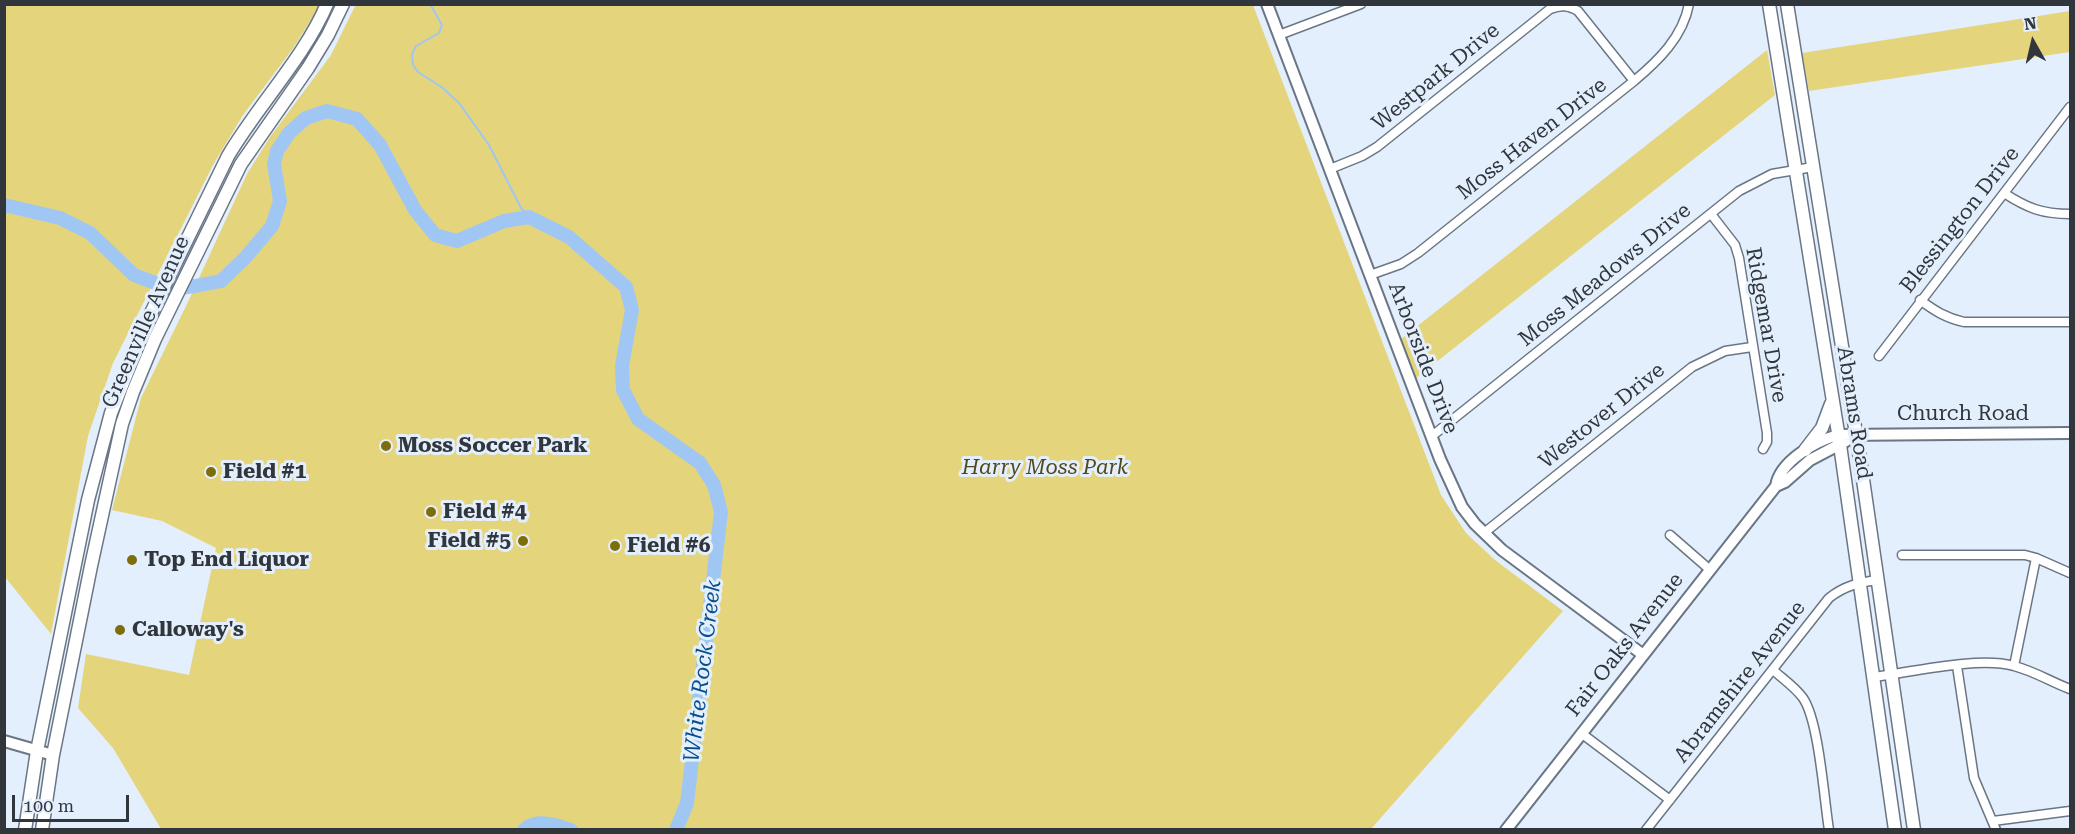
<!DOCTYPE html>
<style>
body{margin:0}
#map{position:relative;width:2075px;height:834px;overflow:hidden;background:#e4effd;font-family:"Roboto Serif",serif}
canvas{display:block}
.frame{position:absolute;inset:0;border:6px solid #31363c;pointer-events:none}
.north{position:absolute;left:2003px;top:12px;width:60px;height:60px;-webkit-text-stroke:4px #e4effd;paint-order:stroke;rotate:352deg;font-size:16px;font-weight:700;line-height:24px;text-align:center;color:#31363c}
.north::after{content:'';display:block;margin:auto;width:21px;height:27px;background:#31363c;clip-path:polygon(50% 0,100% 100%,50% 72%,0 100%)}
.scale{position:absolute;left:12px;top:795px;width:117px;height:27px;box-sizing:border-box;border:3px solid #31363c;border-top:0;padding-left:8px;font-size:18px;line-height:21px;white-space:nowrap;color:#31363c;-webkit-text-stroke:4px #e4effd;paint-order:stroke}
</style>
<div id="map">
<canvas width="2075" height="834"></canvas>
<div class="frame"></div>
<div class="north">N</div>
<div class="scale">100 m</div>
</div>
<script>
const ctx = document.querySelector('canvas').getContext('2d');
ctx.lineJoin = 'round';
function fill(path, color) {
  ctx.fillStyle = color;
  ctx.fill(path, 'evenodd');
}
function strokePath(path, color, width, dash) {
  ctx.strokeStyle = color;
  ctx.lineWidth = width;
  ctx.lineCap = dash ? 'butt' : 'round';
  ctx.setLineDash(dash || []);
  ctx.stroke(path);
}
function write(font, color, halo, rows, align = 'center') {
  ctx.font = font + ' "Roboto Serif",serif';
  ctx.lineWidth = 6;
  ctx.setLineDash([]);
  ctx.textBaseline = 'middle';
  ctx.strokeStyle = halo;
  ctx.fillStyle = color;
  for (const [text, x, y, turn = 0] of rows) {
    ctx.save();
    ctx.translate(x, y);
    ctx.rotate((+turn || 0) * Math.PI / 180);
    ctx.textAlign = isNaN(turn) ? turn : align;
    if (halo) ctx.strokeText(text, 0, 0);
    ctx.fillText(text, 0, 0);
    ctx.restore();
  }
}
fill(new Path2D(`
 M 356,4 L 1253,5 L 1441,495 L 1466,533 L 1495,560 L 1563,611 L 1371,829 L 161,829 L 113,748 L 78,708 L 86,654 L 189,675 L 216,548 L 162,521 L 112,510 L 141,398 L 186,306 L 247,174 L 270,137 L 331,55 Z
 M 4,5 L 320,5 L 294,47 L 243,115 L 213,165 L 113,363 L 88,436 L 51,634 L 5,577 Z
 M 2070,11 L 2070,52 L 1809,91 L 1802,53 Z
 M 1767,50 L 1775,95 L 1416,378 L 1401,339 Z`), '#e4d47c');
strokePath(new Path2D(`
 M 430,4 L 442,25 L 439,33 L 416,46 L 412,54 L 413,65 L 418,72 L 443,88 L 459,103 L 489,145 L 521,208 L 529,217`), '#a0c7f3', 2);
strokePath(new Path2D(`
 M 4,205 L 60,218 L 90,233 L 134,275 L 171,289 L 195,286 L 221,281 L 245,258 L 272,226 L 280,201 L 274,164 L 277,151 L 289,133 L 306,118 L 327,111 L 357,119 L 380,145 L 415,210 L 435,235 L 457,241 L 504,221 L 529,217 L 569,237 L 626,287 L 632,310 L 622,366 L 623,390 L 638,419 L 700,463 L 714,485 L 721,512 L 687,803 L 676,830
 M 524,830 C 536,818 557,825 571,830`), '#a0c7f3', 14);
const minor = new Path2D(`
 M 1279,35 L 1361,4
 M 1330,169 L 1362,156 L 1377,147 L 1550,9 C 1561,5 1568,5 1578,11 L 1634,81
 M 2004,193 C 2027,208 2042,214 2070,214
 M 1711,214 L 1735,245 L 1739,258 L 1767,433 L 1767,442 L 1763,449
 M 1370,275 L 1401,264 L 1418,253 L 1634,81 C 1658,61 1683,37 1689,4
 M 1920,300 C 1935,311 1946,318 1964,322 L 2070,322
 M 1879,356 L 2070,107
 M 1432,436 L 1739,191 L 1772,174 L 1813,167
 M 1484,533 L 1692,367 L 1725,351 L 1752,347
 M 1670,535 L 1709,569
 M 1902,555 L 2025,555 L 2036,558 L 2070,573
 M 1957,666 L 1974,778 L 1996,830
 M 2014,666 L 2036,558
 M 1773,670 C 1783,679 1795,687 1803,698 C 1819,721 1824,799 1829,830
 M 1874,677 C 1912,672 1979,656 2014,666 C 2034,671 2051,682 2070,689
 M 1581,733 L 1670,800
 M 1993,821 L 2070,811
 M 1646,830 L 1829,598 C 1844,586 1860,582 1878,580`);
const tertiary = new Path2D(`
 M 1267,4 L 1440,459 L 1462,507 L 1475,524 L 1502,550 L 1642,654
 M 1776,486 L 1785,482 L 1810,460 L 1846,441
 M 4,741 L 53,755
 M 1506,830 L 1776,486 C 1780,461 1816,441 1838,435 L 2070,433`);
const secondary = new Path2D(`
 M 1769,4 L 1840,445 L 1895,830
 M 1787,4 L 1859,452 L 1914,830
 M 1805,450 L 1822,428 L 1831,404
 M 25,830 L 37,751 L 88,500 L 111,413 L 150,315 L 228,156 C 258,105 304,58 327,4
 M 42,830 L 53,755 L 91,566 L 122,424 L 133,392 L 155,339 L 241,164 L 308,68 L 328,35 L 343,4`);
strokePath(minor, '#6a7685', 11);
strokePath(tertiary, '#6a7685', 14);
strokePath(secondary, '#6a7685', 15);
strokePath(minor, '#fff', 8);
strokePath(tertiary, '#fff', 10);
strokePath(secondary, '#fff', 12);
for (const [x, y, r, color] of [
 [386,446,6,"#7e6e0b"],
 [211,472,6,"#7e6e0b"],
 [431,512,6,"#7e6e0b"],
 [523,541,6,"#7e6e0b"],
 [615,546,6,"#7e6e0b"],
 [132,560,6,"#7e6e0b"],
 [120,630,6,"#7e6e0b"]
]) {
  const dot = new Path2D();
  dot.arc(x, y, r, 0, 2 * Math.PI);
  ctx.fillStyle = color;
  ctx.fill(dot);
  strokePath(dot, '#e4effd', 2);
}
write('21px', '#31363c', '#e4effd', [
 ["Westpark Drive",1436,77,-39],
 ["Moss Haven Drive",1532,139,-38],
 ["Blessington Drive",1960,220,-52],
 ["Moss Meadows Drive",1605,275,-39],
 ["Greenville Avenue",146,322,-66],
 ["Ridgemar Drive",1766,325,80],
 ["Arborside Drive",1423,358,69],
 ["Abrams Road",1854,413,81],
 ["Church Road",1963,414],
 ["Westover Drive",1602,416,-39],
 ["Fair Oaks Avenue",1625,645,-52],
 ["Abramshire Avenue",1740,682,-52]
]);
write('bold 21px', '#31363c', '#e4effd', [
 ["Moss Soccer Park",398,446],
 ["Field #1",223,472],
 ["Field #4",443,512],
 ["Field #5",511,541,"right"],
 ["Field #6",627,546],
 ["Top End Liquor",144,560],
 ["Calloway's",132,630]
], 'left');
write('italic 21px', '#51491e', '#e4effd', [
 ["Harry Moss Park",1045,468]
]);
write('italic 22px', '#074e8f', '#e4effd', [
 ["White Rock Creek",703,671,-83]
]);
</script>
